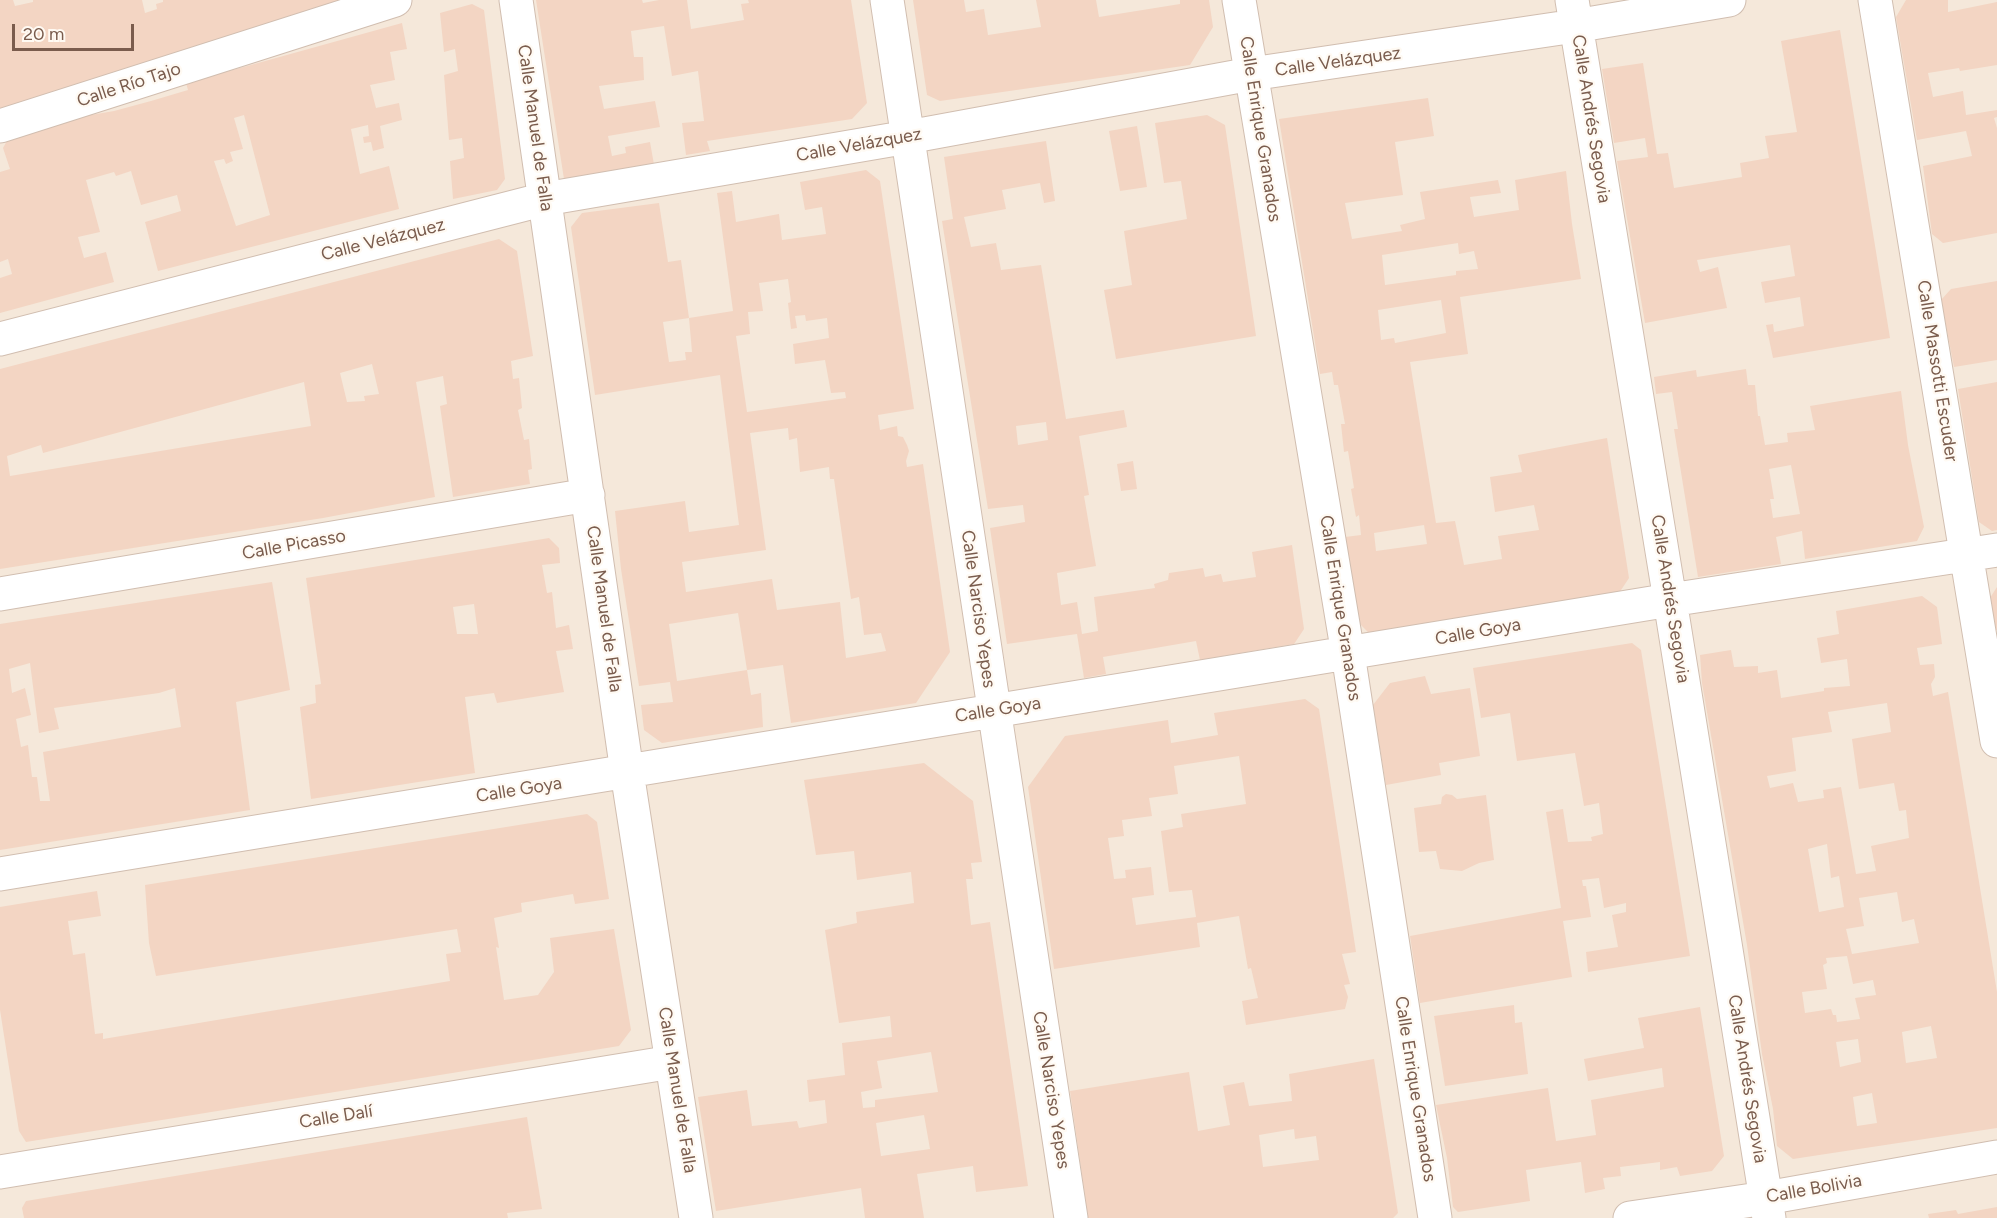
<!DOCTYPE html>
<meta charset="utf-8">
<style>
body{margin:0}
#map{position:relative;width:1997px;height:1218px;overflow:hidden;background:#fdf6ec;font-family:Figtree,sans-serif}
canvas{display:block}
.scale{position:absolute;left:12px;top:24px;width:122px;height:27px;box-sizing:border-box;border:3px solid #7a5c4d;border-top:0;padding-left:8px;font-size:18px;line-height:21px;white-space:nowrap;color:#7a5c4d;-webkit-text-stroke:4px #fffaf3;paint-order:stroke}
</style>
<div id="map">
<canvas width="1997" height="1218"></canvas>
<div class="scale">20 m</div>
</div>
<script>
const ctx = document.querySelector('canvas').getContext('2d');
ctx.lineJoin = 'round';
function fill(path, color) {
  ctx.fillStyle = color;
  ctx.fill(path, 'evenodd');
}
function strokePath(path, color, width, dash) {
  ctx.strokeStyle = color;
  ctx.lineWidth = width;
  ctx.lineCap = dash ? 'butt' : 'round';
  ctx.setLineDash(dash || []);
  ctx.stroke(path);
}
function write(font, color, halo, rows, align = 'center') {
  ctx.font = font + ' Figtree,sans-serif';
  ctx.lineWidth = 4.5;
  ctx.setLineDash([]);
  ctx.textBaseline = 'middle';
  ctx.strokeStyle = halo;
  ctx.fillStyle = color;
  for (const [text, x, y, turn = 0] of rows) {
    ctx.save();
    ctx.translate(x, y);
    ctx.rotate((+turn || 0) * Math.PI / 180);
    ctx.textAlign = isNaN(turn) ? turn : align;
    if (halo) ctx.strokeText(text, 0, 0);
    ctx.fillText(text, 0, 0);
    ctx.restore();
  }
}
fill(new Path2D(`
 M 0,0 L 1997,0 L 1997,1218 L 0,1218 Z`), '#f5e8da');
fill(new Path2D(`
 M 0,0 L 13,0 L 15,6 L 33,2 L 33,0 L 142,0 L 145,13 L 157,9 L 156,4 L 163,2 L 163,0 L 367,0 L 0,112 Z
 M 536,0 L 642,0 L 643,3 L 659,0 L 687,0 L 691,29 L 744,20 L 741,4 L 749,3 L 748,0 L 851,0 L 867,103 L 852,119 L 707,141 L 710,151 L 686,155 L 682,123 L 704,121 L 698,71 L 672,76 L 664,26 L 631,31 L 634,57 L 643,57 L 644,80 L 599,86 L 604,109 L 655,101 L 660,127 L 608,136 L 612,156 L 626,153 L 625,147 L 650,142 L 656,176 L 564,179 Z
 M 913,0 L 964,0 L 966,12 L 984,9 L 988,35 L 1041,27 L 1036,0 L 1096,0 L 1099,17 L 1180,4 L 1180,0 L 1209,0 L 1213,27 L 1190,65 L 940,101 L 927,95 Z
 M 1906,0 L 1948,0 L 1948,12 L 1997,2 L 1997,65 L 1960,71 L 1959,68 L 1928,73 L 1933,97 L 1963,91 L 1966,115 L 1997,110 L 1997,117 L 1994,118 L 1997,128 L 1997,233 L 1943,243 L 1932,234 L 1923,166 L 1972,156 L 1966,131 L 1917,140 L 1896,17 Z
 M 472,4 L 484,10 L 505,179 L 497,190 L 453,199 L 450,161 L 464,158 L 462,138 L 449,140 L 444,75 L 458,71 L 455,49 L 444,52 L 440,13 Z
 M 402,23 L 407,49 L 390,52 L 395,80 L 370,85 L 376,108 L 399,103 L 402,120 L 380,126 L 384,148 L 373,151 L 371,142 L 364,143 L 363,137 L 369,136 L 368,125 L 351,129 L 360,174 L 389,166 L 399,209 L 158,271 L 145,222 L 181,211 L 177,195 L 141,205 L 131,171 L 116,176 L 114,172 L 86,180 L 100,232 L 78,237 L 84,258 L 106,252 L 114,282 L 0,313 L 0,278 L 12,274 L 8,259 L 0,262 L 0,172 L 10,169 L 3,148 L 8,139 L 68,119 L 114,111 L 151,101 L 188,90 L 186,83 ZM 244,115 L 270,215 L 236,226 L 214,161 L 224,159 L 226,164 L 233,161 L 230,152 L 243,149 L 234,118 Z
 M 1840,30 L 1890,338 L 1773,358 L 1766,325 L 1773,324 L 1774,332 L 1804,326 L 1800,297 L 1765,303 L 1761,282 L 1795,276 L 1790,245 L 1697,260 L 1700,272 L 1718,267 L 1727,308 L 1645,323 L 1617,161 L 1648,157 L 1645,138 L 1614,143 L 1602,69 L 1643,63 L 1657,154 L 1668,153 L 1674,188 L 1742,177 L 1740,163 L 1769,158 L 1765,136 L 1797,132 L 1781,41 Z
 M 1428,98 L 1434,136 L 1395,142 L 1403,195 L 1345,203 L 1352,239 L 1402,231 L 1400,225 L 1425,219 L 1420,192 L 1498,180 L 1501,193 L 1470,197 L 1474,217 L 1519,210 L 1515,180 L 1566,171 L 1572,224 L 1581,279 L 1460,297 L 1468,354 L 1410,362 L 1436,523 L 1455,521 L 1464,565 L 1502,559 L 1498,536 L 1539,530 L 1534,505 L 1495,512 L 1490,477 L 1522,472 L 1518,455 L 1607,438 L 1629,578 L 1619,593 L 1370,634 L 1360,624 L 1345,537 L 1361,535 L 1359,515 L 1356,517 L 1351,489 L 1354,488 L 1348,451 L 1344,452 L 1341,424 L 1345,424 L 1338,385 L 1334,385 L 1332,372 L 1320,374 L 1279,119 ZM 1458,243 L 1459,254 L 1474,251 L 1478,269 L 1456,271 L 1456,275 L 1385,285 L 1382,255 ZM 1441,300 L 1446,333 L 1395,343 L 1394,338 L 1381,340 L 1378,310 ZM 1424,525 L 1427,544 L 1376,551 L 1374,533 Z
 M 1207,115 L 1225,125 L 1256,336 L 1116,359 L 1104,290 L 1132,285 L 1124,231 L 1187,219 L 1181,181 L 1164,183 L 1155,123 Z
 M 1137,126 L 1147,187 L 1120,191 L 1109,131 Z
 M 1046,141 L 1055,201 L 1044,203 L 1040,183 L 1002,190 L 1006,209 L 964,217 L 971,247 L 996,243 L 1001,270 L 1041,265 L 1066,419 L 1124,410 L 1127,427 L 1079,436 L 1089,495 L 1084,496 L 1096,566 L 1057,573 L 1061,605 L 1077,602 L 1082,634 L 1098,631 L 1094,597 L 1155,588 L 1154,584 L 1168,580 L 1169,573 L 1203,568 L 1205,577 L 1221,574 L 1223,582 L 1256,577 L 1252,552 L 1292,545 L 1304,629 L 1294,644 L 1200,660 L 1196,641 L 1103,657 L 1106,674 L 1084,678 L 1077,634 L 1007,644 L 990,528 L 1025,522 L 1023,505 L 988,509 L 942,221 L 953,219 L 944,157 ZM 1046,422 L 1048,440 L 1018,445 L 1016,426 Z
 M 866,170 L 880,181 L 914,409 L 878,415 L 880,430 L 897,426 L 898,436 L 903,437 L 907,445 L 909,451 L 906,461 L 907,467 L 923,464 L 950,652 L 916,703 L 791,723 L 783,665 L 747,670 L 738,613 L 669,624 L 677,681 L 747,670 L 751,695 L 761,693 L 763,727 L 662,743 L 644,730 L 641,705 L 673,702 L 670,682 L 639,686 L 621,569 L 615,511 L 685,501 L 689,532 L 739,525 L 720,375 L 595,395 L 571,227 L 582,213 L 659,203 L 668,262 L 681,260 L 689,318 L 663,322 L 669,362 L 686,360 L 685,352 L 692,352 L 689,318 L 733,311 L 717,193 L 732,191 L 736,222 L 779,214 L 782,240 L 826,234 L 822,207 L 805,210 L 800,182 ZM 788,279 L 791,302 L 788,303 L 791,329 L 797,328 L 795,316 L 805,315 L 806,321 L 827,318 L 829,338 L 793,344 L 795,364 L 825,360 L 831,393 L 845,392 L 846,398 L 747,412 L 736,336 L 750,334 L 748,312 L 763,311 L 759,283 ZM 788,428 L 789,440 L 797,438 L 800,472 L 829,467 L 830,479 L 834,479 L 851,599 L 859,597 L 864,635 L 881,633 L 886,651 L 846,658 L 840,602 L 777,610 L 772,579 L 686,592 L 682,562 L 766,550 L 750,433 Z
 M 499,239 L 517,251 L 533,356 L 511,361 L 513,379 L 519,378 L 522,408 L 518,410 L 524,440 L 529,439 L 532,469 L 528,470 L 530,484 L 453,497 L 440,406 L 447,404 L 443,376 L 416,382 L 435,497 L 323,518 L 0,569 L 0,369 ZM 372,364 L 379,394 L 364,396 L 365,401 L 347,402 L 340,373 ZM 304,382 L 311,426 L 10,476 L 7,456 L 41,445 L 43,453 Z
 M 1997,281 L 1997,360 L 1954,367 L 1941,300 L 1951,289 Z
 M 1746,369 L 1748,385 L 1755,385 L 1758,416 L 1760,416 L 1765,445 L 1788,442 L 1787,433 L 1815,430 L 1810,406 L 1901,391 L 1908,445 L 1924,527 L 1917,541 L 1805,559 L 1802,531 L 1776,537 L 1781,564 L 1698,577 L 1674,429 L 1678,429 L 1672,392 L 1656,394 L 1654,377 L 1696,370 L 1697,377 ZM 1791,465 L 1800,514 L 1773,518 L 1770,499 L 1774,499 L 1769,469 Z
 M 1997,382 L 1997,530 L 1992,531 L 1979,522 L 1958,389 Z
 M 1133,461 L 1137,489 L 1121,491 L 1117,464 Z
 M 549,538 L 559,548 L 560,563 L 542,565 L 547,593 L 552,592 L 556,628 L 569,625 L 573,649 L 556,651 L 564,692 L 497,703 L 494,693 L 465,697 L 475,773 L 311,799 L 300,707 L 316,703 L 315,685 L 321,684 L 306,578 ZM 474,604 L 478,634 L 457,634 L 453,607 Z
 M 272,582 L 290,690 L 236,702 L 250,810 L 0,850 L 0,624 ZM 30,663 L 39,733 L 59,729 L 54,708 L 159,693 L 175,688 L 181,727 L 43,752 L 50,801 L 40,801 L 37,777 L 32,777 L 28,745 L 21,747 L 16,719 L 31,715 L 25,688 L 12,693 L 9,669 Z
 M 1997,587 L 1997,630 L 1996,630 L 1990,598 Z
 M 1922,596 L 1937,607 L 1942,644 L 1917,648 L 1920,665 L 1934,664 L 1935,677 L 1931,684 L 1933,696 L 1948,692 L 1997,992 L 1997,1128 L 1793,1159 L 1777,1146 L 1773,1109 L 1762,1054 L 1747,945 L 1702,683 L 1700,655 L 1731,650 L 1734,667 L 1758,666 L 1758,673 L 1777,670 L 1781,698 L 1824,691 L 1824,688 L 1850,686 L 1847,659 L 1821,663 L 1817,638 L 1839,634 L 1836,611 ZM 1887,703 L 1891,732 L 1852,739 L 1859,789 L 1894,783 L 1899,811 L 1906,810 L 1909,838 L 1871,846 L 1876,871 L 1856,874 L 1841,787 L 1823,790 L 1824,798 L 1798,802 L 1793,783 L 1770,788 L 1767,776 L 1796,771 L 1792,738 L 1832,732 L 1828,712 ZM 1827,844 L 1831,878 L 1839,876 L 1844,907 L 1819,912 L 1808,849 ZM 1897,892 L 1902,922 L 1914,919 L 1919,943 L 1852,954 L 1846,929 L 1864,926 L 1859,898 ZM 1847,956 L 1853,984 L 1873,980 L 1876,995 L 1855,998 L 1860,1019 L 1837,1022 L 1836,1015 L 1833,1015 L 1831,1009 L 1805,1013 L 1802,992 L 1827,989 L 1823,965 L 1827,963 L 1826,958 ZM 1931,1026 L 1937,1058 L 1906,1063 L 1902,1032 ZM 1858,1039 L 1861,1062 L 1840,1067 L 1836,1042 ZM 1872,1093 L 1877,1123 L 1857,1126 L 1853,1097 Z
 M 1632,643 L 1641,650 L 1690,956 L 1588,972 L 1586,952 L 1618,947 L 1612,915 L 1626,912 L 1626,903 L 1604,908 L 1599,878 L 1582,880 L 1583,886 L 1586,886 L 1591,917 L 1563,921 L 1572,977 L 1420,1003 L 1410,936 L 1561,908 L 1546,812 L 1563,809 L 1568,842 L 1592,841 L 1591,837 L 1603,834 L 1599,803 L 1584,806 L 1575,753 L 1517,761 L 1510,713 L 1481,718 L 1473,668 Z
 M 1425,676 L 1431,694 L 1470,688 L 1480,756 L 1439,763 L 1441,775 L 1386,785 L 1373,705 L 1390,683 Z
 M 1305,699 L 1319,709 L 1356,952 L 1342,954 L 1350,984 L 1344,985 L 1348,997 L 1345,1009 L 1246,1025 L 1242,1001 L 1258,998 L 1251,968 L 1248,969 L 1239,916 L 1197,923 L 1200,947 L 1054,969 L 1028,787 L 1065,736 L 1168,720 L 1171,743 L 1218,735 L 1214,713 ZM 1239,756 L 1246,804 L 1181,814 L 1183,827 L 1161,831 L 1169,892 L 1192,890 L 1196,917 L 1136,925 L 1132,898 L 1154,895 L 1151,867 L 1125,870 L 1126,878 L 1114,879 L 1108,838 L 1124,836 L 1122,820 L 1152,816 L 1149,798 L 1178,794 L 1174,766 Z
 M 924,763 L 973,801 L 982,862 L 971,863 L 973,879 L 966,879 L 971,925 L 990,922 L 1028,1186 L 976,1192 L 973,1166 L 917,1174 L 924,1218 L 865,1218 L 861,1188 L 716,1211 L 698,1097 L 747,1090 L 752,1126 L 797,1121 L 799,1128 L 827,1123 L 825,1100 L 809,1102 L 807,1080 L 845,1075 L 842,1043 L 892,1037 L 890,1016 L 839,1023 L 825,930 L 857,923 L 856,912 L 914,903 L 911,872 L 857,880 L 854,851 L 816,855 L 804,780 ZM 931,1052 L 938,1092 L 875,1100 L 875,1107 L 863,1108 L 861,1092 L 882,1088 L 877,1061 ZM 924,1115 L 930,1149 L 881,1156 L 876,1123 Z
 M 1446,794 L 1452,795 L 1457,799 L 1486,795 L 1494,860 L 1479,863 L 1462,871 L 1440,869 L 1436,851 L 1419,852 L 1414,808 L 1441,804 L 1442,797 Z
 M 587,814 L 597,822 L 609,899 L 575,904 L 573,894 L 521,903 L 522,912 L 494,918 L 499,948 L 496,947 L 504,1000 L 538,995 L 554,972 L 550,938 L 614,929 L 631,1030 L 619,1046 L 26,1142 L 19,1131 L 0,1010 L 0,907 L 97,891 L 101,916 L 68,921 L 73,955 L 85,953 L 95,1034 L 103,1033 L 103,1039 L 450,981 L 446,954 L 461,952 L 457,929 L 156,976 L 149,943 L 145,885 Z
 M 1514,1005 L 1515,1023 L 1522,1022 L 1528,1074 L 1445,1086 L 1434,1016 Z
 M 1700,1007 L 1724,1156 L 1712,1171 L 1680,1176 L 1677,1167 L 1660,1170 L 1660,1162 L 1620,1167 L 1621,1176 L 1603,1178 L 1605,1189 L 1585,1193 L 1581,1162 L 1526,1170 L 1530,1201 L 1458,1212 L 1453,1207 L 1447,1158 L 1436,1105 L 1548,1088 L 1556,1141 L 1596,1135 L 1591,1100 L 1664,1087 L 1662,1068 L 1588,1081 L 1584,1059 L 1644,1048 L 1638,1018 Z
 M 1374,1059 L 1398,1213 L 1393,1218 L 1088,1218 L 1070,1091 L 1189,1072 L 1198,1131 L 1230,1125 L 1223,1086 L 1244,1082 L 1249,1106 L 1292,1101 L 1289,1074 ZM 1294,1129 L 1295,1139 L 1316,1136 L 1319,1160 L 1263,1167 L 1259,1135 Z
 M 527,1117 L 542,1209 L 507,1213 L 508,1218 L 24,1218 L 22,1208 L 26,1201 Z
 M 1997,1207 L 1997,1218 L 1929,1218 L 1928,1214 L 1956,1210 L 1958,1214 Z`), '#f3d5c3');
const minor = new Path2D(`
 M 516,0 L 627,772 L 696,1218
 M 887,0 L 1071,1218
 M 1239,0 L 1348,654 L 1435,1218
 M 1572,0 L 1670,600 L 1769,1218
 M 1875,0 L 1997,741
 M 0,126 L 395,0
 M 0,339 L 545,199 L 908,137 L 1251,74 L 1575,26 L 1729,0
 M 0,594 L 588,495
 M 0,874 L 1670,600 L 1997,550
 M 0,1172 L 672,1062
 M 1630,1218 L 1766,1198 L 1997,1157`);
strokePath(minor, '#d1beb0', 35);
strokePath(minor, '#fff', 33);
write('18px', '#7a5c4d', '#fffaf3', [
 ["Calle Velázquez",1338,62,-8],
 ["Calle Río Tajo",129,85,-18],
 ["Calle Andrés Segovia",1591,119,81],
 ["Calle Manuel de Falla",535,128,82],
 ["Calle Enrique Granados",1260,129,81],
 ["Calle Velázquez",859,145,-10],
 ["Calle Velázquez",383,240,-14],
 ["Calle Massotti Escuder",1937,371,81],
 ["Calle Picasso",294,545,-10],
 ["Calle Andrés Segovia",1670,599,81],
 ["Calle Enrique Granados",1340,608,81],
 ["Calle Manuel de Falla",604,609,82],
 ["Calle Narciso Yepes",978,609,82],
 ["Calle Goya",1478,632,-10],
 ["Calle Goya",998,710,-9],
 ["Calle Goya",519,790,-9],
 ["Calle Andrés Segovia",1747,1079,81],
 ["Calle Enrique Granados",1415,1089,81],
 ["Calle Manuel de Falla",677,1090,81],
 ["Calle Narciso Yepes",1051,1090,81],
 ["Calle Dalí",336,1117,-9],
 ["Calle Bolivia",1814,1189,-10]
]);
</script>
